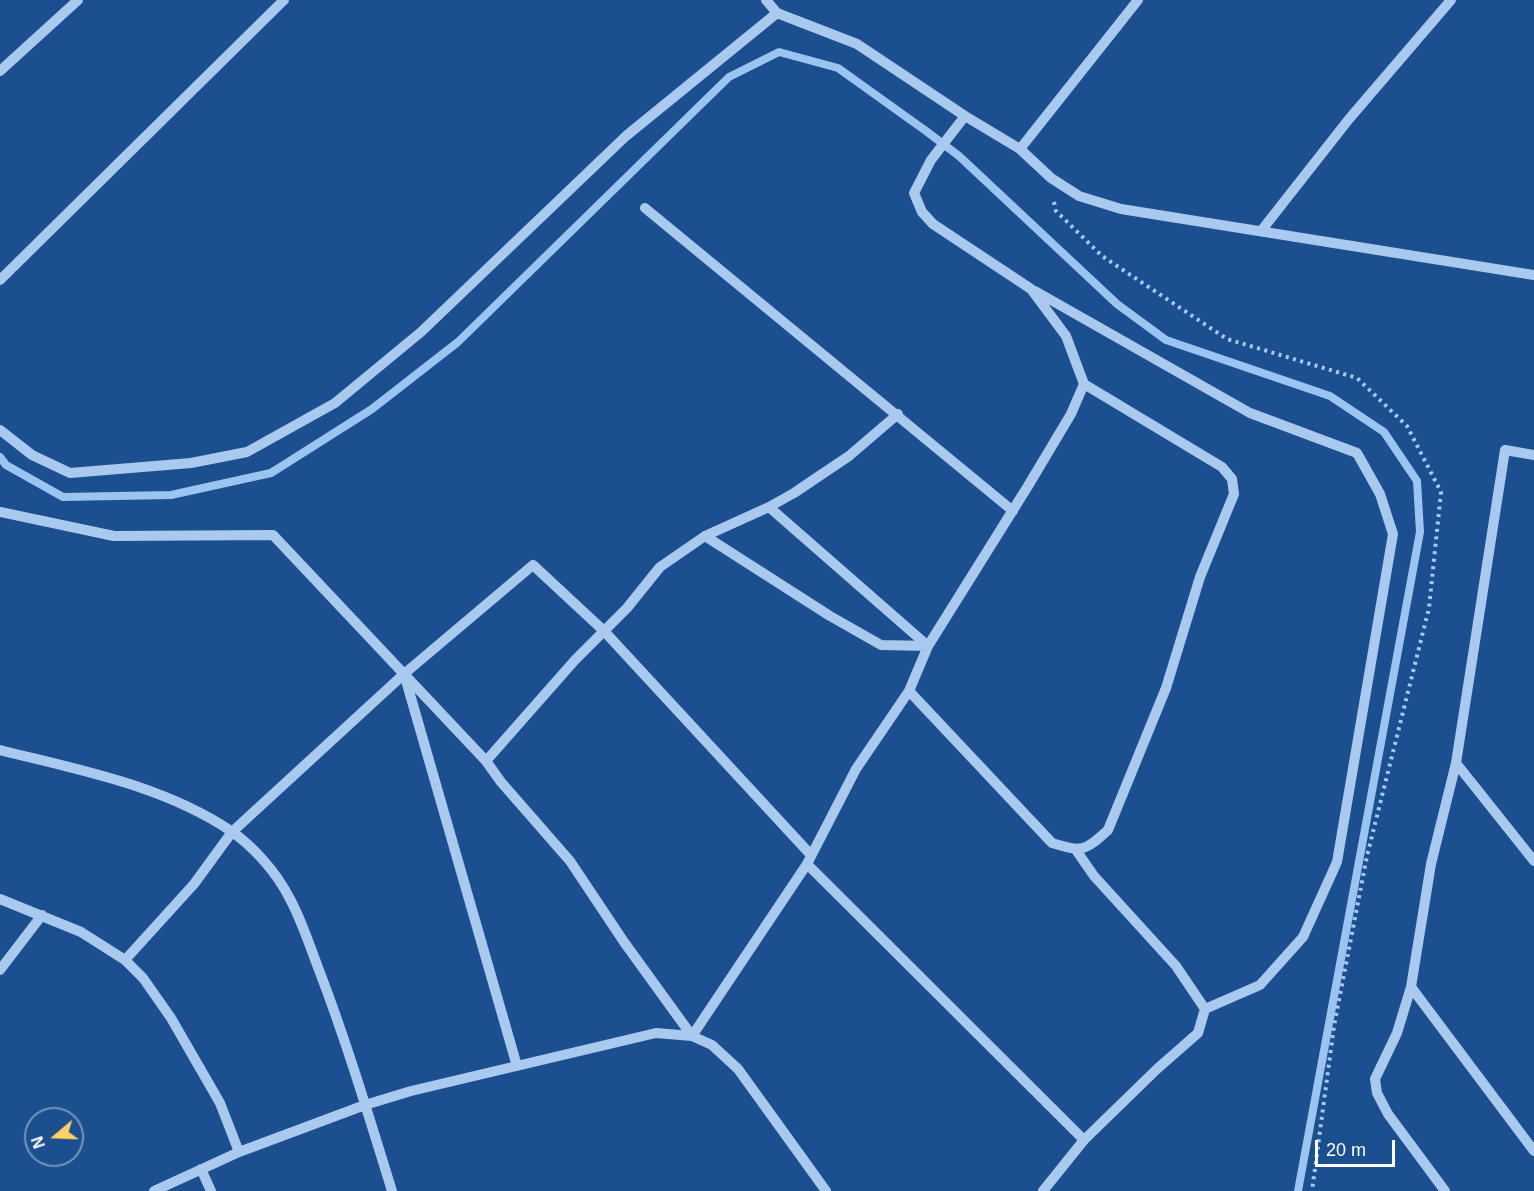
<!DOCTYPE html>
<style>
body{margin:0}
#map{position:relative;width:1534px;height:1191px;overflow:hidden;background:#1b4f8f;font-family:Helvetica,sans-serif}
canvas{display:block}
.north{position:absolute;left:24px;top:1107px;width:60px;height:60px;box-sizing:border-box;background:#1b4f8f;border:2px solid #7695bc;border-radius:50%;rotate:251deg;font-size:16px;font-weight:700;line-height:24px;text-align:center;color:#fff}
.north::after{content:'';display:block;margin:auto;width:21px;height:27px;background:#ffd166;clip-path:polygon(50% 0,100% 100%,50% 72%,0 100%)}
.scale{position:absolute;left:1315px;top:1140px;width:80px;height:27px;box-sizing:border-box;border:3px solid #fff;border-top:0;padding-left:8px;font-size:18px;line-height:21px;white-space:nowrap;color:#fff;-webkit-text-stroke:4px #1b4f8f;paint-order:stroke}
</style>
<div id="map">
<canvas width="1534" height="1191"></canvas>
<div class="north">N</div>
<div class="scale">20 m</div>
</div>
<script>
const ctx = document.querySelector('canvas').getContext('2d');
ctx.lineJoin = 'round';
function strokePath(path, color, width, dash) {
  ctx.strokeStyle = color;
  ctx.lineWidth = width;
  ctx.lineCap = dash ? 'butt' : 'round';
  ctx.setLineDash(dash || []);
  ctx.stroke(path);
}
strokePath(new Path2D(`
 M 0,457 L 6,465 L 63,497 L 171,495 L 271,473 L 372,409 L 458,342 L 729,77 L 779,52 L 838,68 L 926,131 L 959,156 L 1117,304 L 1166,340 L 1330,396 L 1384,432 L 1417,481 L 1420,532 L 1298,1191`), '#9cc4f0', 8);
strokePath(new Path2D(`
 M 1054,202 L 1056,211 L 1102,256 L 1227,339 L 1357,378 L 1407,426 L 1441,492 L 1429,608 L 1367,856 L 1334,1026 L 1312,1191`), '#a9c9ee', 4, [3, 4.5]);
strokePath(new Path2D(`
 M 766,0 L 777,13 L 857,44 L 965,116 L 1020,149 L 1051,178 L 1079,196 L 1121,209 L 1534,275
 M 0,71 L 78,0
 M 1020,149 L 1138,0
 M 645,208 L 1013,511
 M 1261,231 L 1349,119 L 1451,0
 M 0,280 L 284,0
 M 1035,291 L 1250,413 L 1357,453 L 1380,494 L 1393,534 L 1337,862 L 1303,937 L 1260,985 L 1205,1009
 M 0,430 L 32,455 L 70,473 L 191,463 L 247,452 L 335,403 L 421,332 L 626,136 L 777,13
 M 769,507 L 928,646
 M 0,512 L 114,536 L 273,535 L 486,761 L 501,782 L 570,861 L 624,942 L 692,1036 L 807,864 L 856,769 L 909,691 L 928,646 L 1028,486 L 1071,414 L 1084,384 L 1066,336 L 1031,289 L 933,224 L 922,212 L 914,193 L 931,160 L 965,116
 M 705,536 L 830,616 L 881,645 L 928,646
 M 405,677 L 517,1066
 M 909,691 L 1052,843 C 1082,852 1084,852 1108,830 L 1166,688 L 1200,577 L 1234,494 L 1232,479 L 1222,467 L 1084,384
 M 0,750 C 79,770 162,785 231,831 C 254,847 277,873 290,899 C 302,921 310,947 319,970 C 347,1043 369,1117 392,1191
 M 486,761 L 575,660 L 627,608 L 660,567 L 705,536 L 769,507 L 794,493 L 849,456 L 898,414
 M 1456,763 L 1534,861
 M 807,864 L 1084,1140
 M 0,899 L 81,932 L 125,960 L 143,978 L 171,1018 L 220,1103 L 239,1152
 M 125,960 L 194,884 L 232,832 L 404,674 L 533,565 L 604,631 L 811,855
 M 0,970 L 42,915
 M 1411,987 L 1534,1151
 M 201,1169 L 211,1191
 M 154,1191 L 239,1152 L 365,1105 L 411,1091 L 656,1033 L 692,1036 L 712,1045 L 738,1069 L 826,1191
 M 1043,1191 L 1084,1140 L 1157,1069 L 1198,1033 L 1205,1009 L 1176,966 L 1094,876 L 1076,850
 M 1445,1191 L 1388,1114 L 1377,1093 L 1375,1079 L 1397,1033 L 1411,987 L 1431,864 L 1456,763 L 1505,450 L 1534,455`), '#a9c9ee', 10);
</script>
